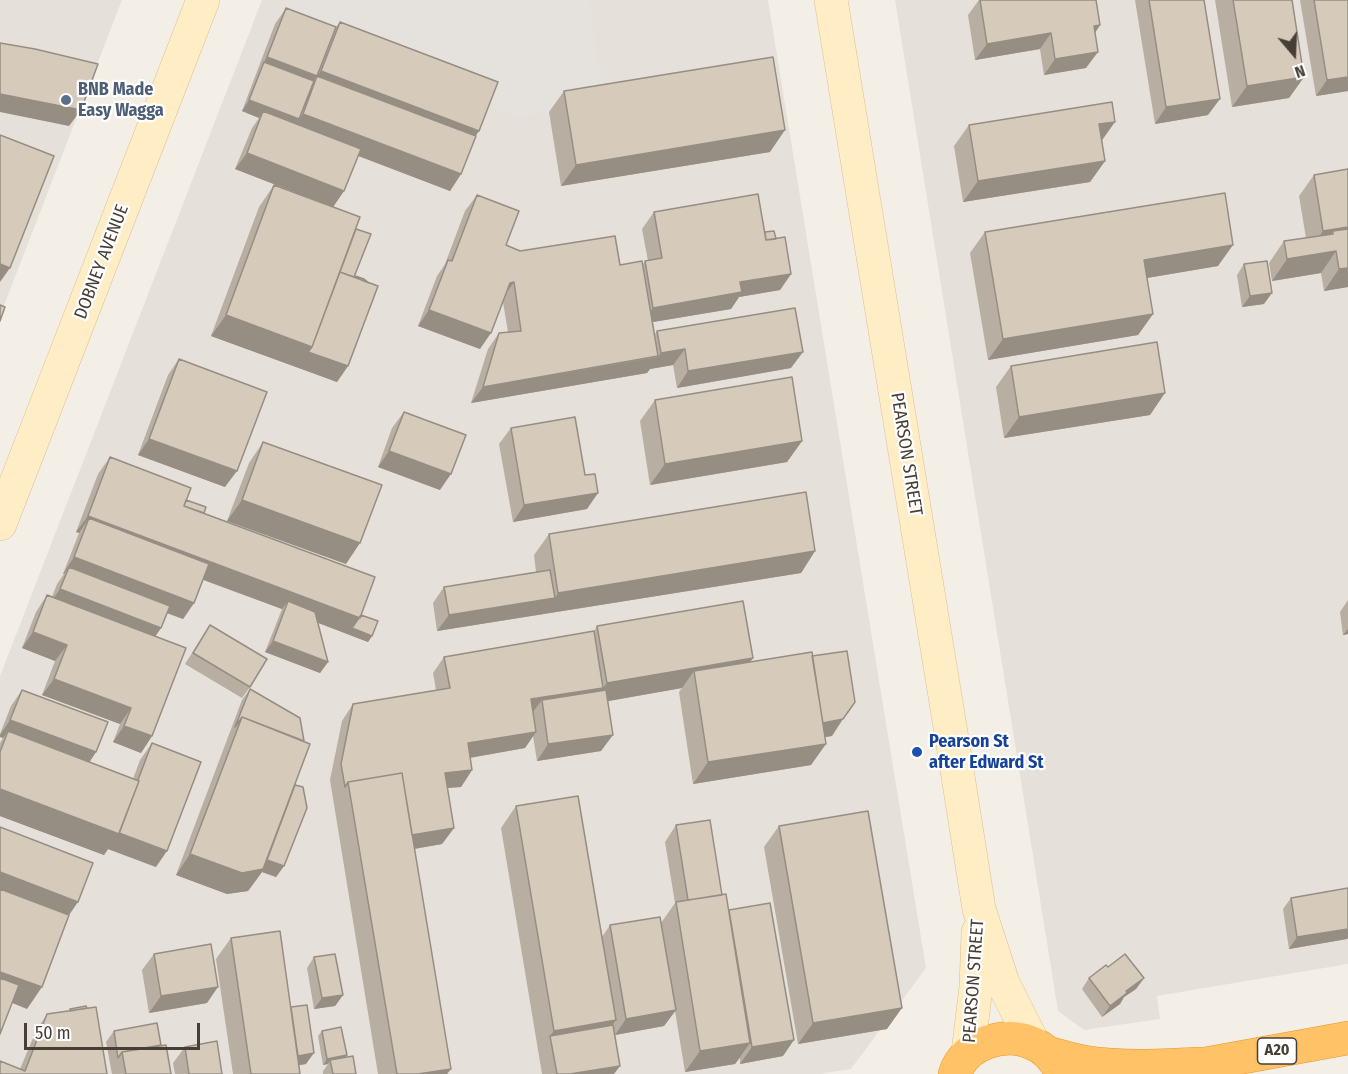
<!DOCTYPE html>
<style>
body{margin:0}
#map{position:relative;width:1348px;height:1074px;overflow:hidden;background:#f4efe6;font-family:"Fira Sans Condensed",sans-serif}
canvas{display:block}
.north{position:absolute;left:1264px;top:24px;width:60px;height:60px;-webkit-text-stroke:4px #fff;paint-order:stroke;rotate:161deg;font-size:16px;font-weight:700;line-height:24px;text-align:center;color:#473f35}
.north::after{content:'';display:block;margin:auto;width:21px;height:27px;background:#473f35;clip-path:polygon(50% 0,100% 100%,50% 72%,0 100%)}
.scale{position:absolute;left:24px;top:1023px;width:176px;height:27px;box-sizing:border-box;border:3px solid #473f35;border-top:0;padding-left:8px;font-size:18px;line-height:21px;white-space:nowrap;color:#473f35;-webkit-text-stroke:4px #fff;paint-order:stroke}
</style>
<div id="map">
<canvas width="1348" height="1074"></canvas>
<div class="north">N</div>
<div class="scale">50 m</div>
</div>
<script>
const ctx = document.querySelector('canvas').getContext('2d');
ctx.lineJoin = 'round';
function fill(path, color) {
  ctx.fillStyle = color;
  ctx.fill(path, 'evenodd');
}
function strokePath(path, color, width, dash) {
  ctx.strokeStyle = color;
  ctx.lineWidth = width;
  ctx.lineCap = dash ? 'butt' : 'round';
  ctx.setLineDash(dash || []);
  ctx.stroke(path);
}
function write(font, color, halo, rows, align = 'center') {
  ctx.font = font + ' "Fira Sans Condensed",sans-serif';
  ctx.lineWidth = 4.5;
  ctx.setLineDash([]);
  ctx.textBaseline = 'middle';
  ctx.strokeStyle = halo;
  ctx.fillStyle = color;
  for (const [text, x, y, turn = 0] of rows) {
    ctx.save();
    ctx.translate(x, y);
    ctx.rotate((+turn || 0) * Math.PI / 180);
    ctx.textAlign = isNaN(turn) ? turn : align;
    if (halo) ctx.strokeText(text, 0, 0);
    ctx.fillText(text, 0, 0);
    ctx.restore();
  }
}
fill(new Path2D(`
 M 0,0 L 122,0 L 0,316 Z
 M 262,0 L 768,0 L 926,968 L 851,1069 L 819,1074 L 0,1074 L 0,676 Z
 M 895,0 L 1348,0 L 1348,964 L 1157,996 L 1160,1019 L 1084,1030 L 1058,1011 Z`), '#e6e0db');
fill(new Path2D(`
 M 284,0 L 560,0 L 564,1 L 589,0 L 604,103 L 519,117 L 275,24 Z`), '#e5e2de');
const secondary = new Path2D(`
 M 831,0 L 954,751 L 979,909 L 1003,983 L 1033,1043
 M 0,524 L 203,0
 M 968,1053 L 976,987 L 978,932`);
const highway = new Path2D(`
 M 1048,1053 C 1060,1056 1072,1060 1084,1062 C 1121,1068 1160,1066 1198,1064
 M 955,1074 C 964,1043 1006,1030 1034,1044 C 1046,1049 1053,1059 1061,1070
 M 1176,1074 L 1205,1064 L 1348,1038`);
strokePath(secondary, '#d7c193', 34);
strokePath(highway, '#e7962d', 34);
strokePath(secondary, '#ffedc5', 33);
strokePath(highway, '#ffc266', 33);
fill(new Path2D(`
 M 979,0 L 1096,0 L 1100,25 L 1095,33 L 1086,68 L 1044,75 L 1040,49 L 975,60 L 968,15 Z
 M 1135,0 L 1204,0 L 1208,115 L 1155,124 Z
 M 1215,0 L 1292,0 L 1304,77 L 1289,98 L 1232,107 Z
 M 1300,0 L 1348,0 L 1348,91 L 1316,96 Z
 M 286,8 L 336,27 L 340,22 L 476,136 L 461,174 L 450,191 L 358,156 L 344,191 L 333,207 L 235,169 L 252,128 L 259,118 L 242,111 L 275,24 Z
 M 564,91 L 770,152 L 561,186 L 549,112 Z
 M 969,125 L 1102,140 L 1105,161 L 1090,182 L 963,202 L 954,146 Z
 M 1348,169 L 1348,287 L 1324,291 L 1321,273 L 1272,281 L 1269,263 L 1284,241 L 1306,238 L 1299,196 L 1314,175 Z
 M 274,185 L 356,229 L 355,276 L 348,366 L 337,382 L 211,336 L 259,207 Z
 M 477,195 L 506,245 L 520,251 L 620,265 L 643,264 L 645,261 L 648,261 L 642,229 L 654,212 L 765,232 L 776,239 L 791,274 L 780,290 L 739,297 L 731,309 L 653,322 L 655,334 L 657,331 L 791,368 L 677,388 L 673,365 L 650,369 L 647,373 L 471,403 L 488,349 L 499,333 L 508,332 L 503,302 L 480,349 L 418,326 L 437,276 L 445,264 L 465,211 Z
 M 985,232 L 1218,266 L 1147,278 L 1153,314 L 1138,335 L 988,360 L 970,253 Z
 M 1244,264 L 1264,304 L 1242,307 L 1237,275 Z
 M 179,359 L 225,487 L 138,455 L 168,375 Z
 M 1011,366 L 1150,415 L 1004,438 L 996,387 Z
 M 655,400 L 802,441 L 787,462 L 650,485 L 640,421 Z
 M 404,412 L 440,490 L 378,467 L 392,428 Z
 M 511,428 L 587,509 L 513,522 L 499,444 Z
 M 263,442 L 346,564 L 227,521 L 249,463 Z
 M 110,457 L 186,500 L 204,513 L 361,615 L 372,636 L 368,642 L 318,623 L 328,662 L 320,673 L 265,652 L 282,609 L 203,580 L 194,603 L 183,619 L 167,613 L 161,628 L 155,636 L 152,736 L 141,753 L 113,742 L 120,724 L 42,695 L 55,661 L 22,648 L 36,612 L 47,595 L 52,597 L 57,584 L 64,574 L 63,574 L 79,533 L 76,532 L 98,474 Z
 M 549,534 L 815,551 L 801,573 L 437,631 L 433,603 L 444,587 L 536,572 L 534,555 Z
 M 1348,600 L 1348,634 L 1343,635 L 1340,612 Z
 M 210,625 L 250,687 L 242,698 L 185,664 Z
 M 597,626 L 753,658 L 750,662 L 832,736 L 825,737 L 811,765 L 693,784 L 679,692 L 682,688 L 607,701 L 601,751 L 537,761 L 533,736 L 525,748 L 470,758 L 472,770 L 461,787 L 447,788 L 454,828 L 442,844 L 414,849 L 451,1069 L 447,1074 L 378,1074 L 330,780 L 342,721 L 353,704 L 436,690 L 433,673 L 444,657 L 594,631 Z
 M 250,689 L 295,785 L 284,866 L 276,877 L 262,872 L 248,891 L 227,894 L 176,875 L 242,700 Z
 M 22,690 L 96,752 L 89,762 L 133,779 L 140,760 L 152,743 L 156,867 L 108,849 L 104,855 L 0,816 L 0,743 L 3,738 L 0,737 L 0,734 L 11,706 Z
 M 516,806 L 602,937 L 610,925 L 661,923 L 675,903 L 665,842 L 676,825 L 722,895 L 729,910 L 783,1056 L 740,1064 L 740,1058 L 735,1064 L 685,1072 L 675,1011 L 664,1026 L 615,1035 L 613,1024 L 614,1074 L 542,1074 L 501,828 Z
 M 779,826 L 887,1029 L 798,1044 L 764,847 Z
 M 1291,898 L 1348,929 L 1348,938 L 1347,939 L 1289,949 L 1283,909 Z
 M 231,938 L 306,1064 L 299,1065 L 300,1074 L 233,1074 L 216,959 Z
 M 154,954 L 207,1003 L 149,1013 L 142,970 Z
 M 314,957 L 343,995 L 335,1006 L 314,1009 L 307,968 Z
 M 1108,967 L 1144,978 L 1136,989 L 1124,997 L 1120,1004 L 1102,1017 L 1082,989 L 1089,978 Z
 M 70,1009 L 107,1074 L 0,1074 L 20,1069 L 36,1031 L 47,1014 L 69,1011 Z
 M 114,1031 L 171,1074 L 112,1074 L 106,1042 Z
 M 322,1031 L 347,1055 L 346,1057 L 356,1074 L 323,1074 L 323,1071 L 328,1064 L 323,1065 L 318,1036 Z
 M 185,1047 L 222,1074 L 175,1074 L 173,1063 Z`), '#b8aea1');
fill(new Path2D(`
 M 1100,25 L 1089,42 L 1094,26 Z
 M 1051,33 L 1040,49 L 975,60 L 987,44 Z
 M 1098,52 L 1086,68 L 1044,75 L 1055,59 Z
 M 267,57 L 317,76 L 306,92 L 264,62 Z
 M 321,71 L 479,131 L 464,153 L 317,76 Z
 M 1304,77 L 1289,98 L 1232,107 L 1247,86 Z
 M 1348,77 L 1348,91 L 1316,96 L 1327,80 Z
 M 0,94 L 81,110 L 69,126 L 0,112 Z
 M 1220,99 L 1208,115 L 1155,124 L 1166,107 Z
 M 249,100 L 299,119 L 303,114 L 461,174 L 450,191 L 260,118 L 263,111 L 259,118 L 242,111 Z
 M 1115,122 L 1100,143 L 1099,124 Z
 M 785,130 L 770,152 L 561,186 L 576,165 Z
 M 247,153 L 344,191 L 333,207 L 235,169 Z
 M 1105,161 L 1090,182 L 963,202 L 978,181 Z
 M 1348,227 L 1348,245 L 1333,234 L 1333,231 L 1320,250 L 1308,252 L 1323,231 Z
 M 1233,245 L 1218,266 L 1129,281 L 1144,260 Z
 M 1336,251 L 1321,273 L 1272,281 L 1287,259 Z
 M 0,264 L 10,268 L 0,282 Z
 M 1348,268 L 1348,287 L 1324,291 L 1339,269 Z
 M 791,274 L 780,290 L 739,297 L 731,309 L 641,324 L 653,308 L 740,282 Z
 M 514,282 L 502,299 L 510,283 Z
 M 1272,293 L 1264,304 L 1242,307 L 1250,296 Z
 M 429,310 L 491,333 L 480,349 L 418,326 Z
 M 1153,314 L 1138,335 L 988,360 L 1003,339 Z
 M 226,315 L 312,347 L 348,366 L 337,382 L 211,336 Z
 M 685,349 L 673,365 L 650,369 L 647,373 L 471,403 L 483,387 L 658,357 L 661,353 Z
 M 803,352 L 791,368 L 677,388 L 688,371 Z
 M 1165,393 L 1150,415 L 1004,438 L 1019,417 Z
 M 149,439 L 237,471 L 225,487 L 138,455 Z
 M 802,441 L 787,462 L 650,485 L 665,464 Z
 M 389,451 L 451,474 L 440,490 L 378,467 Z
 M 598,493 L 587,509 L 513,522 L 524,505 Z
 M 242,500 L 360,543 L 346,564 L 227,521 Z
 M 88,516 L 360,618 L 372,636 L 368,642 L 285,610 L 288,601 L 282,609 L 83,535 L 89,518 L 79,533 L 76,532 Z
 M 815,551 L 801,573 L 437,631 L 449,615 L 555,598 L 558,593 Z
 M 74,557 L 194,603 L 183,619 L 66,575 L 69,567 L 64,574 L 63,574 Z
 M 60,589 L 161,628 L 150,644 L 49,605 Z
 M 1348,629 L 1348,634 L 1343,635 Z
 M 33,632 L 67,645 L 55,661 L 22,648 Z
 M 273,641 L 328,662 L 320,673 L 265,652 Z
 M 753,658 L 738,679 L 694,671 L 682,688 L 592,704 L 542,700 L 532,713 L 531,699 L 603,688 L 607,683 Z
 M 54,679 L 131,708 L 120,724 L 42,695 Z
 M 843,719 L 832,736 L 807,740 L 819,724 Z
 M 10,720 L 96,752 L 85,769 L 8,731 L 3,738 L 0,737 L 0,735 Z
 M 124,726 L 152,736 L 141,753 L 113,742 Z
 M 536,732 L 525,748 L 457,760 L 468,743 Z
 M 613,735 L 601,751 L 537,761 L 548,744 Z
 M 826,744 L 811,765 L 693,784 L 708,762 Z
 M 472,770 L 461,787 L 433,789 L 445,773 Z
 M 0,789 L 167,851 L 156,867 L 108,849 L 104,855 L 0,816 Z
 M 454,828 L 442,844 L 396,852 L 408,835 Z
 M 190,854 L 264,858 L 284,866 L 276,877 L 262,872 L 248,891 L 227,894 L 176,875 Z
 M 0,872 L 78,902 L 67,918 L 0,893 Z
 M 1348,929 L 1348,938 L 1347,939 L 1289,949 L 1297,937 Z
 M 0,972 L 42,987 L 27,1009 L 0,998 Z
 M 1144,978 L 1136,989 L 1124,997 L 1120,1004 L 1102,1017 L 1110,1006 L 1126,991 Z
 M 218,987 L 207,1003 L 149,1013 L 161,996 Z
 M 343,995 L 335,1006 L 314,1009 L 322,998 Z
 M 902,1008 L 887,1029 L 798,1044 L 813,1023 Z
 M 676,1010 L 664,1026 L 615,1035 L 626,1019 Z
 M 616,1020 L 601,1041 L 550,1036 L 554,1031 Z
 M 794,1040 L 783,1056 L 740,1064 L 752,1047 Z
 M 750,1043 L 735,1064 L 685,1072 L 700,1051 Z
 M 314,1053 L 306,1064 L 282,1068 L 290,1057 Z
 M 347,1055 L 343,1061 L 330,1060 L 328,1064 L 323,1065 L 327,1059 Z
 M 620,1066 L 614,1074 L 570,1074 Z
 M 451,1069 L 447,1074 L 418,1074 Z`), '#968d83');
const building = new Path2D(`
 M 980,0 L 1096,0 L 1100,25 L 1094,26 L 1098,52 L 1055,59 L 1051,33 L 987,44 Z
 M 1149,0 L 1204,0 L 1220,99 L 1166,107 Z
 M 1233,0 L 1292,0 L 1304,77 L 1247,86 Z
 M 1314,0 L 1348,0 L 1348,77 L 1327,80 Z
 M 286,8 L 336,27 L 317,76 L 267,57 Z
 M 340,22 L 498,82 L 479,131 L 321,71 Z
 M 0,43 L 35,49 L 98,64 L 81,110 L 0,94 Z
 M 773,57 L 785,130 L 576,165 L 564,91 Z
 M 264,62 L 314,81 L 299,119 L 249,100 Z
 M 317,76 L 476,136 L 461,174 L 303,114 Z
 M 1112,102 L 1115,122 L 1099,124 L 1105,161 L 978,181 L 969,125 Z
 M 263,111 L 361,149 L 344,191 L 247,153 Z
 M 0,135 L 54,156 L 10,268 L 0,264 Z
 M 1348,169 L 1348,227 L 1323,231 L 1314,175 Z
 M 274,185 L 360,217 L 312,347 L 226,315 Z
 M 1225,193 L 1233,245 L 1144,260 L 1153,314 L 1003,339 L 985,232 Z
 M 758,194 L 766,240 L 785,237 L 791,274 L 740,282 L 742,292 L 653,308 L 645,261 L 662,258 L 654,212 Z
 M 477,195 L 519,211 L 506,245 L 520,251 L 615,236 L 620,265 L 642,261 L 658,356 L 483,387 L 499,333 L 521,331 L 514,282 L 510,283 L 491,333 L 429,310 L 448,260 L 452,261 Z
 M 356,229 L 371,234 L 354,277 L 340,272 Z
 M 1348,229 L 1348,268 L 1339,269 L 1336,251 L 1287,259 L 1284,241 L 1333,234 L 1333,231 Z
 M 774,231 L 776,239 L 766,240 L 765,232 Z
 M 1267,261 L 1272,293 L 1250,296 L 1244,264 Z
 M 340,272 L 378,286 L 348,366 L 308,352 L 312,347 Z
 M 355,276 L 364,279 L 369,283 L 354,277 Z
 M 0,305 L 5,307 L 0,321 Z
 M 795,308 L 803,352 L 688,371 L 685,349 L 661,353 L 657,331 Z
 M 1157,342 L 1165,393 L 1019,417 L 1011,366 Z
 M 179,359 L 267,392 L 237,471 L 149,439 Z
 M 792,377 L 802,441 L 665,464 L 655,400 Z
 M 404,412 L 466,435 L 451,474 L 389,451 Z
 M 575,417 L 585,475 L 595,474 L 598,493 L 524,505 L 511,428 Z
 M 263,442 L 382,485 L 360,543 L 242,500 Z
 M 110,457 L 191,488 L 184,506 L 375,577 L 360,618 L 88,516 Z
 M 806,492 L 815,551 L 558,593 L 549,534 Z
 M 186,500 L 206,507 L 204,513 L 184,506 Z
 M 89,518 L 209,564 L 194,603 L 74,557 Z
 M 69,567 L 170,606 L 161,628 L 60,589 Z
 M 550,570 L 555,598 L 449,615 L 444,587 Z
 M 47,595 L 186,648 L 152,736 L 124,726 L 131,708 L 54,679 L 67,645 L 33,632 Z
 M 288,601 L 315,612 L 328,662 L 273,641 Z
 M 743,601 L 753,658 L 607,683 L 597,626 Z
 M 361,615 L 378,621 L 372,636 L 352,628 Z
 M 210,625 L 267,659 L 250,687 L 193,653 Z
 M 594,631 L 603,688 L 531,699 L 536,732 L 468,743 L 472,770 L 445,773 L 454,828 L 412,835 L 402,773 L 348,782 L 345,787 L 341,764 L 353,704 L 450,688 L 444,657 Z
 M 847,651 L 855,702 L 843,719 L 823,723 L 812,656 Z
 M 812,652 L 826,744 L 708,762 L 694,671 Z
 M 250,689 L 300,718 L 304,741 L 242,717 L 235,727 Z
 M 22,690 L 108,722 L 96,752 L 10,720 Z
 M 606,690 L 613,735 L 548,744 L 542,700 Z
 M 242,717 L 310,744 L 263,869 L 242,873 L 190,854 Z
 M 8,731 L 139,781 L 119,834 L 0,789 L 0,752 Z
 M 152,743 L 201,762 L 167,851 L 119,833 L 139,781 L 138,780 Z
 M 402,773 L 451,1069 L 418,1074 L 397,1074 L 348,782 Z
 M 295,785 L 303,787 L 307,808 L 284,866 L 267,860 Z
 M 578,796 L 616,1020 L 554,1031 L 516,806 Z
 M 868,811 L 902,1008 L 813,1023 L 779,826 Z
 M 710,820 L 722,895 L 688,900 L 676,825 Z
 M 0,827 L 93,863 L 78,902 L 0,872 Z
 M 1348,888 L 1348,929 L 1297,937 L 1291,898 Z
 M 0,889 L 69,915 L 42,987 L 0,972 Z
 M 726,894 L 750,1043 L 700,1051 L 676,902 Z
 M 770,903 L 794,1040 L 752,1047 L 729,910 Z
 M 660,917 L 676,1010 L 626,1019 L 610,925 Z
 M 280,931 L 300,1074 L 251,1074 L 231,938 Z
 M 211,944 L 218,987 L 161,996 L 154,954 Z
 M 335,954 L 343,995 L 322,998 L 314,957 Z
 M 1125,954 L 1144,978 L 1126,991 L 1127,993 L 1110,1006 L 1089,978 L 1106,965 L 1108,967 Z
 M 0,978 L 19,985 L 0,1034 Z
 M 307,1005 L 314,1053 L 298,1056 L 291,1007 Z
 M 86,1006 L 87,1008 L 70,1011 L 70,1009 Z
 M 96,1007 L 107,1074 L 0,1074 L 0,1061 L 25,1071 L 47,1014 Z
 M 157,1023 L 161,1045 L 122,1052 L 118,1058 L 114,1031 Z
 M 613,1025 L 620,1066 L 570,1074 L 557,1074 L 550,1036 Z
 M 341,1027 L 347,1055 L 327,1059 L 322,1031 Z
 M 217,1041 L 222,1074 L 189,1074 L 185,1047 Z
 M 166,1045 L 171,1074 L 126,1074 L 122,1052 Z
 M 353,1056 L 356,1074 L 333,1074 L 330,1060 Z`);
fill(building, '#d6cabb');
strokePath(building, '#968d83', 1.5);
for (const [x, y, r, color] of [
 [66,100,6,"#5c6f8a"],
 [917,752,6,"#1a4fb4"]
]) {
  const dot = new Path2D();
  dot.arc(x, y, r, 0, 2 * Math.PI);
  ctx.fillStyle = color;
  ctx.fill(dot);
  strokePath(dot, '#fff', 2);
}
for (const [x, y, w] of [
 [1277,1051,39]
]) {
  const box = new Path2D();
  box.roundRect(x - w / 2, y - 13, w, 26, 4.5);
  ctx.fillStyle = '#fff';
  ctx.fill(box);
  strokePath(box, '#473f35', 1.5);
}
write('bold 16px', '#473f35', null, [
 ["A20",1277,1051]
]);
write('bold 18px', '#4e5e75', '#fff', [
 ["BNB Made",78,90],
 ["Easy Wagga",78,111]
], 'left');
write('18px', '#473f35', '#fff', [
 ["DOBNEY AVENUE",102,262,-69],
 ["PEARSON STREET",906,454,81],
 ["PEARSON STREET",974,981,-86]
]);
write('bold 18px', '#164399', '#fff', [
 ["Pearson St",929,742],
 ["after Edward St",929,763]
], 'left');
</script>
